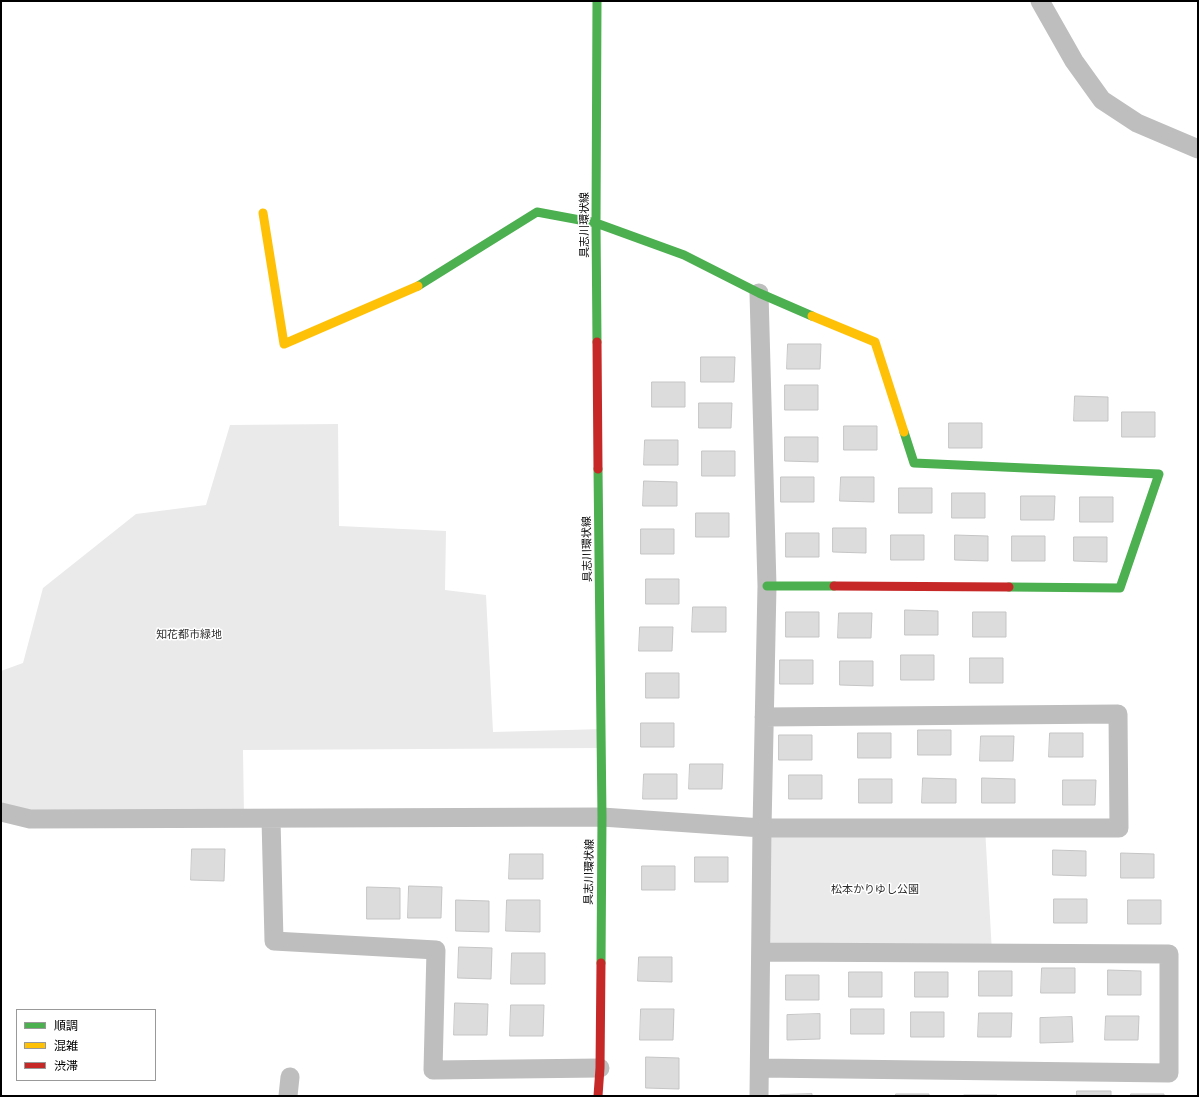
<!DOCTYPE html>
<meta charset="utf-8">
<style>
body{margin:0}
#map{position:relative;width:1199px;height:1097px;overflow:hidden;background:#fff;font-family:"Nunito Sans","Noto Sans JP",sans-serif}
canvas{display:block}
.frame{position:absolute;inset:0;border:2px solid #000;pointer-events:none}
.legend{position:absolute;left:16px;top:1009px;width:140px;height:72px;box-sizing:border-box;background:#fff;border:1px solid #999;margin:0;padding:5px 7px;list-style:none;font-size:12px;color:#000}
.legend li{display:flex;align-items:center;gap:8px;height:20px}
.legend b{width:20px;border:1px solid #999}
</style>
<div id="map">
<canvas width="1199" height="1097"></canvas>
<div class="frame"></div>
<ul class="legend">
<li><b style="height:5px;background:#4caf50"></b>順調</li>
<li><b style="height:5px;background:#ffc107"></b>混雑</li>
<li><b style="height:5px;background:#c62828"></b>渋滞</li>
</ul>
</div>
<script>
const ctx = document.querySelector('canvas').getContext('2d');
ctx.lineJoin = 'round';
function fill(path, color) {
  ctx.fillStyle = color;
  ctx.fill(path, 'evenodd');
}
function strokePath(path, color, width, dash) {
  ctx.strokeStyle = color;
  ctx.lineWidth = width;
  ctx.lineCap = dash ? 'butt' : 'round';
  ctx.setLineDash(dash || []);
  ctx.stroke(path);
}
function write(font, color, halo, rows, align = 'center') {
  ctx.font = font + ' "Nunito Sans","Noto Sans JP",sans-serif';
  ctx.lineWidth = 3;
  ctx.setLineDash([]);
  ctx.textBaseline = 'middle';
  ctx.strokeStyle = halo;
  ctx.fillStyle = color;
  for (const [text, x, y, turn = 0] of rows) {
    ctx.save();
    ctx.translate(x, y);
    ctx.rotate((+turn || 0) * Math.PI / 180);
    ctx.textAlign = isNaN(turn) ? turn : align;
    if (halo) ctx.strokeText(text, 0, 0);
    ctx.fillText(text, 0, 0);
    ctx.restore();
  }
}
fill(new Path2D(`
 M 338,424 L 339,526 L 446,531 L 445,590 L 486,595 L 493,732 L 604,729 L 602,748 L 243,750 L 244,816 L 1,813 L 1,671 L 23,663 L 43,588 L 136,514 L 206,505 L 230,425 Z
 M 985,827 L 992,953 L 761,952 L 762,828 Z`), '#eaeaea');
const building = new Path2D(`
 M 788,344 L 821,344 L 820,369 L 787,369 Z
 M 701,357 L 735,357 L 734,382 L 701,382 Z
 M 652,382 L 685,382 L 685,407 L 652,407 Z
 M 785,385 L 818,385 L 818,410 L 785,410 Z
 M 1075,396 L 1108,397 L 1108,421 L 1074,421 Z
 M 699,403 L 732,403 L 731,428 L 699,428 Z
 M 1122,412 L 1155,412 L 1155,437 L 1122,437 Z
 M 949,423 L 982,423 L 982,448 L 949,448 Z
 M 844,426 L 877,426 L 877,450 L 844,450 Z
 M 785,437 L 818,437 L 818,462 L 785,461 Z
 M 645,440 L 678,440 L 678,465 L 644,465 Z
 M 702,451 L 735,451 L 735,476 L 702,476 Z
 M 781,477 L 814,477 L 814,502 L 781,502 Z
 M 841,477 L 874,477 L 874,502 L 840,501 Z
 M 644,481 L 677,482 L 677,506 L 643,506 Z
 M 899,488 L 932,488 L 932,513 L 899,513 Z
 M 952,493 L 985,493 L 985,518 L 952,518 Z
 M 1021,496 L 1055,496 L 1054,520 L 1021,520 Z
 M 1080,497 L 1113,497 L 1113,522 L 1080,522 Z
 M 696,513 L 729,513 L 729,537 L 696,537 Z
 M 833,528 L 866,528 L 866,553 L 833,552 Z
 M 641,529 L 674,529 L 674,554 L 641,554 Z
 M 786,533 L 819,533 L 819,557 L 786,557 Z
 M 891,535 L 924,535 L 924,560 L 891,560 Z
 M 955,535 L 988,536 L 988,561 L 955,560 Z
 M 1012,536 L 1045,536 L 1045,561 L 1012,561 Z
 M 1074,537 L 1107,537 L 1107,562 L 1074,561 Z
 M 646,579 L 679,579 L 679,604 L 646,604 Z
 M 693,607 L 726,607 L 726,632 L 692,632 Z
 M 905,610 L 938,611 L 938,635 L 905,635 Z
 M 786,612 L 819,612 L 819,637 L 786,637 Z
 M 973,612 L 1006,612 L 1006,637 L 973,637 Z
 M 839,613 L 872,613 L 871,638 L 838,638 Z
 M 640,627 L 673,627 L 672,651 L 639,651 Z
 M 901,655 L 934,655 L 934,680 L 901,680 Z
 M 970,658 L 1003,658 L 1003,683 L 970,683 Z
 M 780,660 L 813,660 L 813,684 L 780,684 Z
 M 840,661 L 873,661 L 873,686 L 840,685 Z
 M 646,673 L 679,673 L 679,698 L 646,698 Z
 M 641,723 L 674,723 L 674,747 L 641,747 Z
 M 918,730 L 951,730 L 951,755 L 918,755 Z
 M 858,733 L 891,733 L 891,758 L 858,758 Z
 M 1050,733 L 1083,733 L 1083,757 L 1049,757 Z
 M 779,735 L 812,735 L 812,760 L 779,760 Z
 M 981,736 L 1014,736 L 1013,761 L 980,761 Z
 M 690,764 L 723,764 L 722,789 L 689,789 Z
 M 644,774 L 677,774 L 677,799 L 643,799 Z
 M 789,775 L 822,775 L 822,799 L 789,799 Z
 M 923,778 L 956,779 L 956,803 L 922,803 Z
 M 982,778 L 1015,779 L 1015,803 L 982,803 Z
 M 859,779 L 892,779 L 892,803 L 859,803 Z
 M 1063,780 L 1096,780 L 1095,805 L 1063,805 Z
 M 192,849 L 225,849 L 224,881 L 191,880 Z
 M 1053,850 L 1086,851 L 1086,876 L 1053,875 Z
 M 1121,853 L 1154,854 L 1154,878 L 1121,878 Z
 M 510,854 L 543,854 L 543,879 L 509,879 Z
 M 695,857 L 728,857 L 728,882 L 695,882 Z
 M 642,866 L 675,866 L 675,890 L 642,890 Z
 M 409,886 L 442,887 L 441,918 L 408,918 Z
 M 367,887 L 400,888 L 400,919 L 367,919 Z
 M 1054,899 L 1087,899 L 1087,923 L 1054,923 Z
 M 456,900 L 489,901 L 489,932 L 456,931 Z
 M 507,900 L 540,900 L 540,932 L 506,931 Z
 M 1128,900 L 1161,900 L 1161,924 L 1128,924 Z
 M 459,947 L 492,948 L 491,979 L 458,978 Z
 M 512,953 L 545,953 L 545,984 L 511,984 Z
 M 639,957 L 672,957 L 672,982 L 638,981 Z
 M 1042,968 L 1075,968 L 1075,993 L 1041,993 Z
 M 1108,970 L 1141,971 L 1141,995 L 1108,995 Z
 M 979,971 L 1012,971 L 1012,996 L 979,996 Z
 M 849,972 L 882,972 L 882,997 L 849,997 Z
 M 915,972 L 948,972 L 948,997 L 915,997 Z
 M 786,975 L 819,975 L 819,1000 L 786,1000 Z
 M 455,1003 L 488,1004 L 487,1035 L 454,1035 Z
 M 511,1005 L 544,1005 L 543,1036 L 510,1036 Z
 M 641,1009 L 674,1009 L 673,1040 L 640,1040 Z
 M 851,1009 L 884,1009 L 884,1034 L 851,1034 Z
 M 911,1012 L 944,1012 L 944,1037 L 911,1037 Z
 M 979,1013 L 1012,1013 L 1011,1037 L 978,1037 Z
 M 820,1014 L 820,1039 L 787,1040 L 787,1015 Z
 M 1106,1016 L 1139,1016 L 1138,1040 L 1105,1040 Z
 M 1072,1017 L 1073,1042 L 1040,1043 L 1040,1018 Z
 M 646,1057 L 679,1058 L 679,1089 L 646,1088 Z
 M 1077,1091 L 1111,1091 L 1111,1096 L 1077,1096 Z
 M 812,1094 L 812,1096 L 780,1096 L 780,1095 Z
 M 896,1094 L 929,1094 L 929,1096 L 896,1096 Z
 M 1131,1094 L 1164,1094 L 1164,1096 L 1131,1096 Z
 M 964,1095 L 997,1095 L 997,1096 L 964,1096 Z`);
fill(building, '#dcdcdc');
strokePath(building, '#c5c5c5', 1);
strokePath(new Path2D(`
 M 1040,1 L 1074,61 L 1102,100 L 1137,123 L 1198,149
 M 759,293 L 767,586 L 762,828 L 759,1096
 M 1,812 L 30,819 L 602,817 L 762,828 L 1119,828 L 1118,714 L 764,717
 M 271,819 L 274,941 L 436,950 L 433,1070 L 600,1068
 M 760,1068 L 1169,1073 L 1169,954 L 761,952
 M 288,1096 L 290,1077`), '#bebebe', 19);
strokePath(new Path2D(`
 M 597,1 L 596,223 L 597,342
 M 418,286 L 537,212 L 596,223 L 684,255 L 759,293 L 812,316
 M 904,432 L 914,463 L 1159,474 L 1120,588 L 1009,587
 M 598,469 L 602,817 L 601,963
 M 767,586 L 834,586`), '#4caf50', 9);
strokePath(new Path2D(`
 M 263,213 L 284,344 L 418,286
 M 812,316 L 875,342 L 904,432`), '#ffc107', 9);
strokePath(new Path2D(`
 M 597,342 L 598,469
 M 834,586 L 1009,587
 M 598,1096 L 600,1068 L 601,963`), '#c62828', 9);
write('11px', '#000', '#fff', [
 ["具志川環状線",585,225,-90],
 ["具志川環状線",588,549,-91],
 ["具志川環状線",590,872,-89]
]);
write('11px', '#2f2f2f', '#fff', [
 ["知花都市緑地",189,635],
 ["松本かりゆし公園",875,890]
]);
</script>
